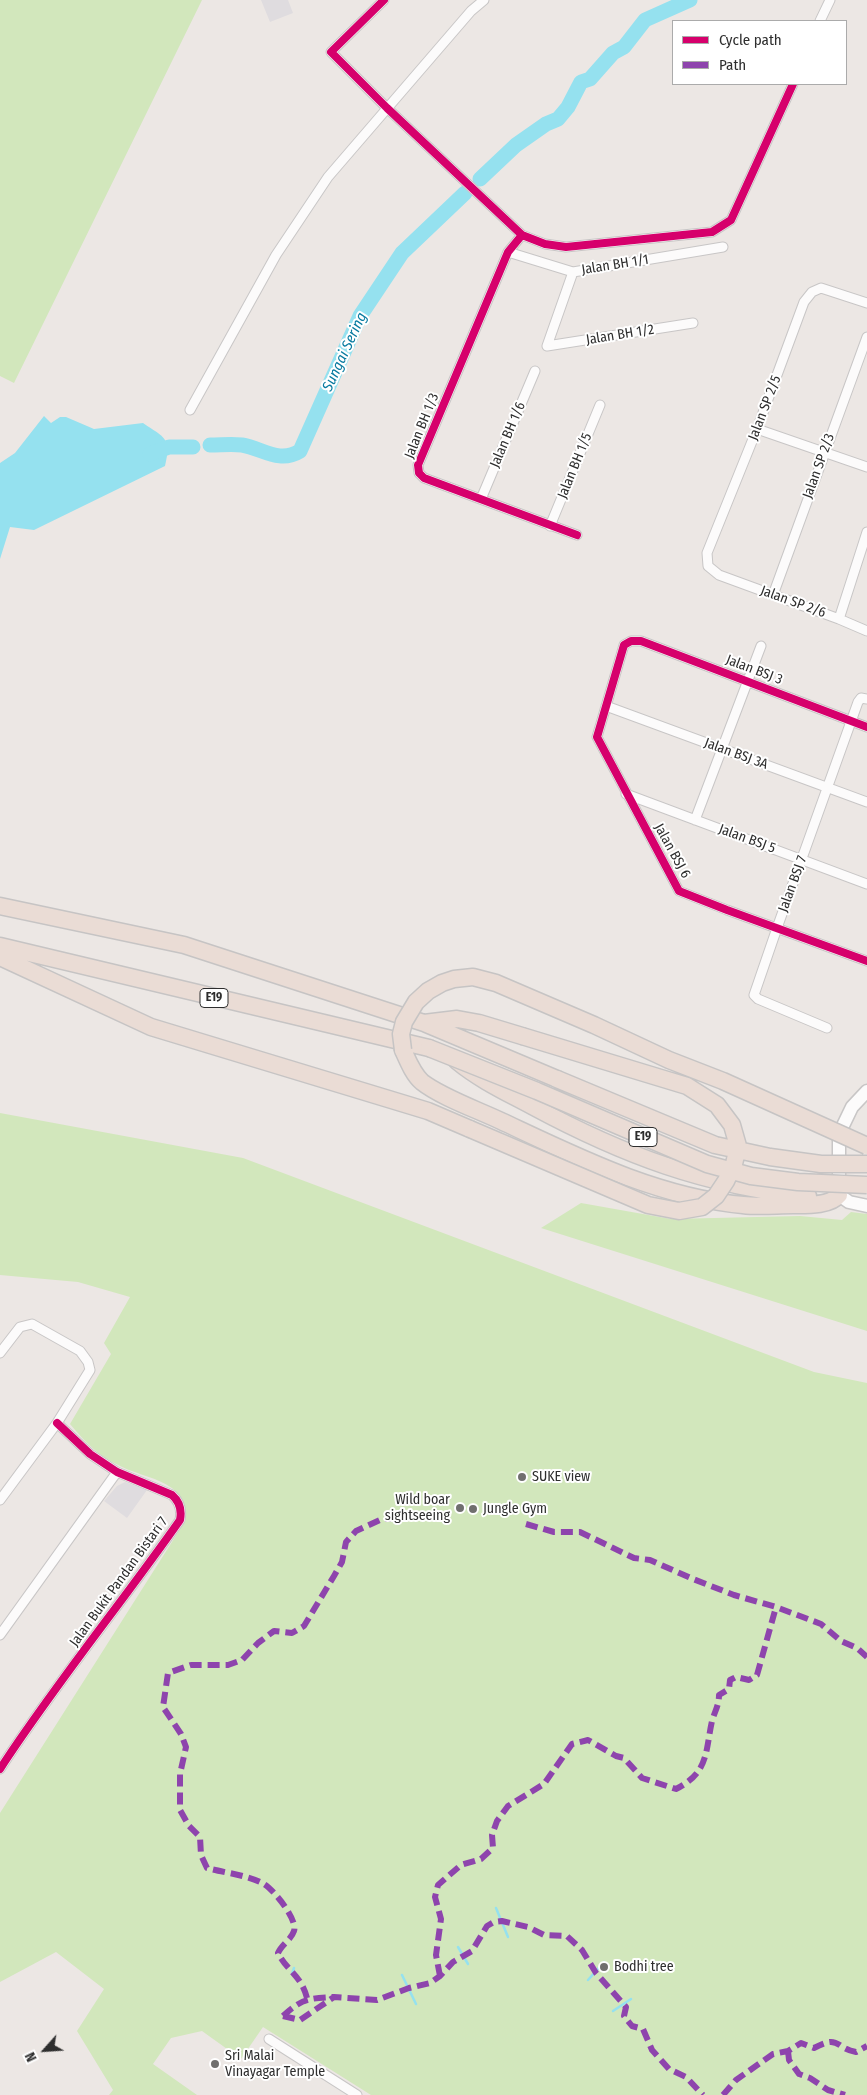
<!DOCTYPE html>
<style>
body{margin:0}
#map{position:relative;width:867px;height:2095px;overflow:hidden;background:#ece7e4;font-family:"Fira Sans Condensed",sans-serif}
canvas{display:block}
.legend{position:absolute;left:672px;top:20px;width:175px;height:65px;box-sizing:border-box;background:#fff;border:1px solid #ababab;margin:0;padding:6px 9px;list-style:none;font-size:15px;color:#2e2e2e}
.legend li{display:flex;align-items:center;gap:10px;height:25px}
.legend b{width:25px;border:1px solid #ababab}
.north{position:absolute;left:20px;top:2025px;width:50px;height:50px;-webkit-text-stroke:4px #fff;paint-order:stroke;rotate:244deg;font-size:14px;font-weight:700;line-height:20px;text-align:center;color:#2e2e2e}
.north::after{content:'';display:block;margin:auto;width:18px;height:22px;background:#2e2e2e;clip-path:polygon(50% 0,100% 100%,50% 72%,0 100%)}
</style>
<div id="map">
<canvas width="867" height="2095"></canvas>
<ul class="legend">
<li><b style="height:6px;background:#d6006c"></b>Cycle path</li>
<li><b style="height:6px;background:#8e44ad"></b>Path</li>
</ul>
<div class="north">N</div>
</div>
<script>
const ctx = document.querySelector('canvas').getContext('2d');
ctx.lineJoin = 'round';
function fill(path, color) {
  ctx.fillStyle = color;
  ctx.fill(path, 'evenodd');
}
function strokePath(path, color, width, dash) {
  ctx.strokeStyle = color;
  ctx.lineWidth = width;
  ctx.lineCap = dash ? 'butt' : 'round';
  ctx.setLineDash(dash || []);
  ctx.stroke(path);
}
function write(font, color, halo, rows, align = 'center') {
  ctx.font = font + ' "Fira Sans Condensed",sans-serif';
  ctx.lineWidth = 4;
  ctx.setLineDash([]);
  ctx.textBaseline = 'middle';
  ctx.strokeStyle = halo;
  ctx.fillStyle = color;
  for (const [text, x, y, turn = 0] of rows) {
    ctx.save();
    ctx.translate(x, y);
    ctx.rotate((+turn || 0) * Math.PI / 180);
    ctx.textAlign = isNaN(turn) ? turn : align;
    if (halo) ctx.strokeText(text, 0, 0);
    ctx.fillText(text, 0, 0);
    ctx.restore();
  }
}
fill(new Path2D(`
 M 261,0 L 288,0 L 293,13 L 270,22 Z
 M 125,1482 L 147,1490 L 127,1518 L 104,1501 L 117,1486 Z`), '#dfdcdf');
fill(new Path2D(`
 M 0,0 L 202,0 L 14,383 L 0,376 Z
 M 0,1113 L 243,1158 L 814,1372 L 867,1383 L 867,2095 L 371,2095 L 263,2027 L 241,2059 L 202,2031 L 171,2038 L 153,2064 L 197,2095 L 109,2095 L 113,2090 L 77,2031 L 104,1989 L 56,1952 L 0,1982 L 0,1813 L 184,1523 C 192,1481 148,1480 120,1466 C 98,1456 85,1442 70,1424 L 111,1354 L 104,1343 L 130,1297 L 78,1282 L 0,1275 Z
 M 581,1203 L 671,1219 L 800,1216 L 842,1220 L 851,1212 L 867,1214 L 867,1331 L 541,1228 Z`), '#d2e7bc');
fill(new Path2D(`
 M 44,416 L 51,423 L 60,417 L 66,417 L 94,429 L 143,423 C 165,438 172,438 165,466 L 34,530 L 10,527 L 0,559 L 0,463 L 15,453 Z`), '#95e1ef');
strokePath(new Path2D(`
 M 496,1908 L 508,1937
 M 458,1947 L 468,1964
 M 292,1974 L 294,1968
 M 402,1975 L 416,2004
 M 588,1980 L 604,1962
 M 613,2011 L 631,1999`), '#95e1ef', 2.5);
strokePath(new Path2D(`
 M 480,179 L 516,145 L 546,124 L 558,119 L 568,107 L 581,82 L 590,79 L 613,53 L 624,47 L 645,20 L 690,0
 M 210,445 C 221,445 232,444 242,445 C 262,448 279,464 300,451 L 360,316 L 402,253 L 465,193
 M 150,454 L 169,447 L 193,447`), '#95e1ef', 15);
const street = new Path2D(`
 M 384,0 L 331,52 L 387,108 L 522,235 L 545,244 L 566,247 L 712,232 L 731,220 L 793,84
 M 820,21 L 830,0
 M 522,235 L 508,252 L 418,465 L 419,473 L 424,478 L 577,535
 M 508,252 L 573,272 L 723,247
 M 573,272 L 547,346 L 693,323
 M 867,303 L 821,288 L 812,292 L 804,302 L 757,429 L 707,553 L 708,566 L 719,575 L 839,619 L 867,631
 M 190,410 L 276,255 L 328,177 L 471,11 L 484,0
 M 757,429 L 867,467
 M 481,499 L 535,371
 M 550,526 L 600,405
 M 773,595 L 867,337
 M 839,619 L 867,532
 M 606,706 L 867,802
 M 867,727 L 641,641 L 631,641 L 624,645 L 597,737 L 679,891 L 727,910 L 867,961
 M 626,794 L 867,884
 M 695,820 L 761,646
 M 827,1028 L 758,999 L 754,995 L 777,928 L 858,702 L 861,698 L 867,699
 M 0,1353 L 20,1327 L 32,1324 L 80,1351 L 88,1362 L 90,1370 L 57,1423 L 0,1500
 M 0,1635 L 117,1472
 M 0,1769 C 56,1683 121,1604 180,1520 C 182,1510 180,1502 172,1495 L 117,1472 L 90,1454 L 57,1423
 M 269,2039 L 357,2095`);
const secondary = new Path2D(`
 M 839,1192 L 839,1134 L 852,1107 L 867,1091
 M 839,1195 L 849,1202 L 867,1206`);
const highway = new Path2D(`
 M 0,906 L 184,945 L 424,1023 L 557,1079
 M 0,946 L 429,1048
 M 0,957 L 151,1027 L 428,1111 L 470,1129
 M 424,1023 L 457,1019 L 479,1023 L 522,1036
 M 403,1050 C 408,1061 413,1074 422,1082 C 441,1097 478,1110 501,1121 C 578,1157 657,1197 743,1205 C 759,1207 777,1205 793,1205 C 807,1205 830,1206 839,1195
 M 457,1061 C 480,1080 506,1092 532,1106 C 623,1155 705,1186 808,1196`);
strokePath(street, '#c8c6c6', 11);
strokePath(secondary, '#c8c6c6', 15);
strokePath(highway, '#c6c4c4', 19);
strokePath(street, '#fcfbfb', 9);
strokePath(secondary, '#fcfbfb', 12);
strokePath(highway, '#eadcd5', 16);
const highwayBridge = new Path2D(`
 M 429,1048 L 537,1091 L 707,1164 L 751,1176 L 798,1182 L 867,1185
 M 403,1050 L 401,1034 L 404,1022 L 416,1002 L 428,991 L 442,983 L 454,979 L 473,977 L 496,983 L 594,1025 L 669,1060 L 723,1081 L 867,1146
 M 557,1079 L 715,1145 L 770,1157 L 821,1164 L 867,1164
 M 470,1129 L 648,1205 L 679,1211 L 702,1207 L 716,1196 L 726,1181 L 734,1164 L 738,1146 L 732,1125 L 717,1105 L 687,1086 L 522,1036`);
strokePath(highwayBridge, '#c6c4c4', 19, []);
strokePath(highwayBridge, '#eadcd5', 16);
strokePath(new Path2D(`
 M 526,1524 L 554,1532 L 580,1532 L 634,1558 L 650,1560 L 693,1579 L 734,1595 L 776,1607 L 821,1624 L 841,1641 L 857,1648 L 867,1657
 M 440,1976 L 436,1955 L 441,1919 L 435,1897 L 438,1885 L 461,1865 L 481,1859 L 493,1848 L 492,1835 L 497,1821 L 508,1806 L 544,1784 L 572,1744 L 588,1740 L 616,1756 L 624,1758 L 642,1778 L 676,1789 C 709,1772 705,1753 712,1721 C 715,1711 719,1705 719,1695 L 729,1689 L 730,1680 L 736,1677 L 749,1680 L 757,1675 L 776,1607
 M 307,1998 C 301,1975 288,1972 278,1953 C 282,1944 291,1940 294,1931 C 298,1920 274,1890 264,1884 C 248,1875 225,1873 207,1868 L 201,1855 L 200,1837 L 189,1826 L 180,1810 L 180,1774 L 186,1747 L 181,1734 L 163,1707 L 168,1673 L 191,1665 L 228,1665 L 242,1660 L 258,1643 L 274,1631 L 292,1633 L 304,1626 L 334,1576 L 342,1562 L 346,1542 L 356,1531 L 382,1519 L 431,1515
 M 283,2016 L 300,2020 L 334,1997 L 377,2000 L 409,1988 L 430,1983 L 440,1976 L 453,1962 L 472,1951 L 487,1926 L 494,1922 L 502,1921 L 528,1927 L 544,1935 L 567,1936 L 582,1950 L 596,1973 L 626,2007 L 624,2016 L 632,2026 L 643,2029 L 652,2050 L 669,2069 L 686,2077 L 703,2095
 M 283,2016 C 301,1999 309,1998 334,1997
 M 788,2051 L 789,2060 L 799,2074 L 810,2078 L 828,2090 L 845,2095
 M 723,2095 L 736,2080 L 773,2054 L 788,2051 L 801,2043 L 814,2048 C 841,2034 834,2048 856,2052 L 867,2046`), '#8e44ad', 6, [12, 6]);
strokePath(new Path2D(`
 M 384,0 L 331,52 L 387,108 L 522,235 L 545,244 L 566,247 L 712,232 L 731,220 L 793,84
 M 522,235 L 508,252 L 418,465 L 419,473 L 424,478 L 577,535
 M 867,727 L 641,641 L 631,641 L 624,645 L 597,737 L 679,891 L 727,910 L 867,961
 M 0,1769 C 56,1683 121,1604 180,1520 C 182,1510 180,1502 172,1495 L 117,1472 L 90,1454 L 57,1423`), '#d6006c', 8);
for (const [x, y, r, color] of [
 [522,1477,5,"#706f6e"],
 [460,1508,5,"#706f6e"],
 [473,1509,5,"#706f6e"],
 [604,1967,5,"#706f6e"],
 [215,2064,5,"#706f6e"]
]) {
  const dot = new Path2D();
  dot.arc(x, y, r, 0, 2 * Math.PI);
  ctx.fillStyle = color;
  ctx.fill(dot);
  strokePath(dot, '#fff', 2);
}
for (const [x, y, w] of [
 [214,998,28],
 [643,1137,28]
]) {
  const box = new Path2D();
  box.roundRect(x - w / 2, y - 9.5, w, 19, 4);
  ctx.fillStyle = '#fff';
  ctx.fill(box);
  strokePath(box, '#2e2e2e', 1);
}
write('bold 12px', '#2e2e2e', null, [
 ["E19",214,998],
 ["E19",643,1137]
]);
write('14px', '#2e2e2e', '#fff', [
 ["Jalan BH 1/1",615,265,-9],
 ["Jalan BH 1/2",620,335,-9],
 ["Jalan SP 2/5",765,408,-69],
 ["Jalan BH 1/3",422,426,-68],
 ["Jalan BH 1/6",508,435,-67],
 ["Jalan BH 1/5",575,466,-68],
 ["Jalan SP 2/3",819,466,-70],
 ["Jalan SP 2/6",793,602,20],
 ["Jalan BSJ 3",754,670,21],
 ["Jalan BSJ 3A",736,754,20],
 ["Jalan BSJ 5",747,839,20],
 ["Jalan BSJ 6",672,851,61],
 ["Jalan BSJ 7",793,884,-70],
 ["Jalan Bukit Pandan Bistari 7",119,1582,-54]
]);
write('14px', '#2e2e2e', '#fff', [
 ["SUKE view",532,1477],
 ["Wild boar",450,1500,"right"],
 ["sightseeing",450,1516,"right"],
 ["Jungle Gym",483,1509],
 ["Bodhi tree",614,1967],
 ["Sri Malai",225,2056],
 ["Vinayagar Temple",225,2072]
], 'left');
write('italic 15px', '#087ba0', '#fff', [
 ["Sungai Sering",345,352,-65]
]);
</script>
